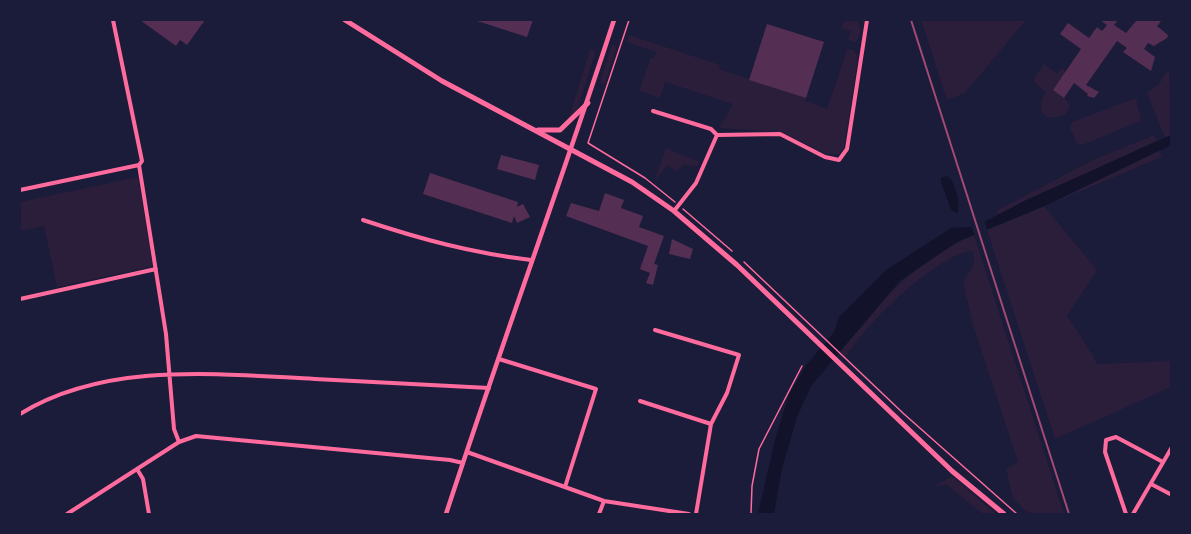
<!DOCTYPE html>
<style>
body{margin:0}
#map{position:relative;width:1191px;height:534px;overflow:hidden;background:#1b1b3a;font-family:"Titillium Web",sans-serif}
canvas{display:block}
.frame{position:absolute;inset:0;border:21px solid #1b1b3a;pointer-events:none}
</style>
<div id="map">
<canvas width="1191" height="534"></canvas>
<div class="frame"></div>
</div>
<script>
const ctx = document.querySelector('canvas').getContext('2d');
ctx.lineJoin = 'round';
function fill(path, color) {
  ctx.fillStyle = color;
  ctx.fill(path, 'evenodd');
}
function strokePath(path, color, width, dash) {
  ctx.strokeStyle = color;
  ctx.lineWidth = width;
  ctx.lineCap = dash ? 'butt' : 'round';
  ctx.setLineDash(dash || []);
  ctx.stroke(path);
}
fill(new Path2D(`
 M 844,20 L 858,20 L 861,32 L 856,42 L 848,40 L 851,31 L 841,28 Z
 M 921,20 L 1026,20 L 965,93 L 947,100 Z
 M 629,35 L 720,65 L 719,69 L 806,98 L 806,101 L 827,109 L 847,50 L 841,48 L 854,50 L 858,58 L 844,148 L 839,154 L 826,154 L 781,132 L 719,128 L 733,104 L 665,82 L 660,98 L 639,91 L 651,57 L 654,58 L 656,52 L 627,42 Z
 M 612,45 L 617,46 L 605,84 L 600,82 Z
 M 590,49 L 596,51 L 576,113 L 569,118 Z
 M 1044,64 L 1057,74 L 1062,68 L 1067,72 L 1053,90 L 1068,101 L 1070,107 L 1065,115 C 1043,122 1035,113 1045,92 L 1033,81 Z
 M 1169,69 L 1171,135 L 1165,138 L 1147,93 L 1159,84 Z
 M 1136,98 L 1141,121 L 1082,145 L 1077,144 L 1070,128 L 1072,122 Z
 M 1154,135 L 1156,141 L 998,215 L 996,211 L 1093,160 Z
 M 666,148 L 700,162 L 698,166 L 683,165 L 677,172 L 667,165 L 654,182 Z
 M 1159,150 L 1162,157 L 1047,205 Z
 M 138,177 L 153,266 L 57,287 L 44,226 L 20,231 L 20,202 Z
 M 1044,206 L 1097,270 L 1067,315 L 1098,364 L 1171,361 L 1171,387 L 1055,439 L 987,230 Z
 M 974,235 L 1064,514 L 1033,514 L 1026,511 L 1013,499 L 1006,469 L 1018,462 L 973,325 L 963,282 L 974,264 L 973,251 C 936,254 864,326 845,358 L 839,352 C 876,305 917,258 974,235 Z
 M 951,477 L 953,477 L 996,514 L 983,514 L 947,485 L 934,486 Z`), '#2a1e3b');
fill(new Path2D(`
 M 1171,135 L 1171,145 L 1047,205 L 957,242 L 900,281 L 811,386 L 797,417 L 782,468 L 774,514 L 758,514 L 776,436 L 789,395 L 805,367 L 834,332 L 839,317 L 886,270 L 951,228 L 970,227 L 986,221 L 1026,200 Z
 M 947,176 C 955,180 962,206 957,213 L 951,210 L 941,182 L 941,178 Z`), '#12122b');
fill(new Path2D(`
 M 984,219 L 988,233 L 975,238 L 971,224 Z`), '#1b1b3a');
fill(new Path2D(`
 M 140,20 L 205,20 L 187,45 L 180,40 L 176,46 Z
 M 474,20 L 533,20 L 527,37 Z
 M 1100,20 L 1118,20 L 1114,25 L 1126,33 L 1137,20 L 1162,20 L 1157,26 L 1168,35 L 1167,38 L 1154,46 L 1148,43 L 1144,49 L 1155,57 L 1151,71 L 1123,52 L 1127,48 L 1117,41 L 1086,85 L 1099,92 L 1094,98 L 1087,96 L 1088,94 L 1074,83 L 1064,98 L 1053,90 L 1081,49 L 1060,34 L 1068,23 L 1089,38 L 1097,27 L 1102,31 L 1107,25 Z
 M 767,24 L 824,42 L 806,98 L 749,80 Z
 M 501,155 L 539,165 L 535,180 L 497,169 Z
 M 430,173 L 518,202 L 517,207 L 523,204 L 530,217 L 517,223 L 514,216 L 512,223 L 423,194 Z
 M 605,193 L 624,200 L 621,208 L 643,216 L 639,227 L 664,236 L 654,264 L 658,265 L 653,285 L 646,283 L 650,273 L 640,269 L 648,246 L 566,216 L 571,203 L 599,211 Z
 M 672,239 L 693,249 L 690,259 L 669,254 Z`), '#542f53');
strokePath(new Path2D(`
 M 629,20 L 588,143 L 645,178 L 675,202
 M 683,209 L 732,251
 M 744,262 L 904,414 L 1017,514
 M 751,514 L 752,486 L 759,449 L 802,366`), '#ff6b9d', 1.5);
strokePath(new Path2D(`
 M 653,111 L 711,129 L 717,135
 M 139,165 L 166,334 L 174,429 L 179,442
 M 20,190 L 139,165 L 142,161 L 113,20
 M 674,211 L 696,183 L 717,135 L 780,134 L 825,157 L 839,160 L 847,149 L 867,20
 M 363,220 C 420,239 472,253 531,260
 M 20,299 L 156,269
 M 655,330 L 739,355 L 727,393 L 711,424 L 696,514
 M 499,359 L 596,389 L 565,487
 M 640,401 L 711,424
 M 20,414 C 106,361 218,374 315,379 C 373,382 431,385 489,388
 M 467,452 L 604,501 L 689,514
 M 137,469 L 143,479 L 149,514
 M 1151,484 L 1172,495
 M 67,514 L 179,442 L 196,436 L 450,460 L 463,463
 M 599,514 L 604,501
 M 1126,514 L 1105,452 L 1106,440 L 1116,437 L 1163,462
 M 1133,514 L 1172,447`), '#ff6b9d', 4);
strokePath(new Path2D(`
 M 446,514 C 500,349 560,185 614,20`), '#ff6b9d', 4.5);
strokePath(new Path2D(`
 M 345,20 L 442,81 L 632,182 L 674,211 L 737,265 L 952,471 L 1004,514
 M 538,130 L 560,130 L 588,103`), '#ff6b9d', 5);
strokePath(new Path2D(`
 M 911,20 L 1069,514`), '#a44b75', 2);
</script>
